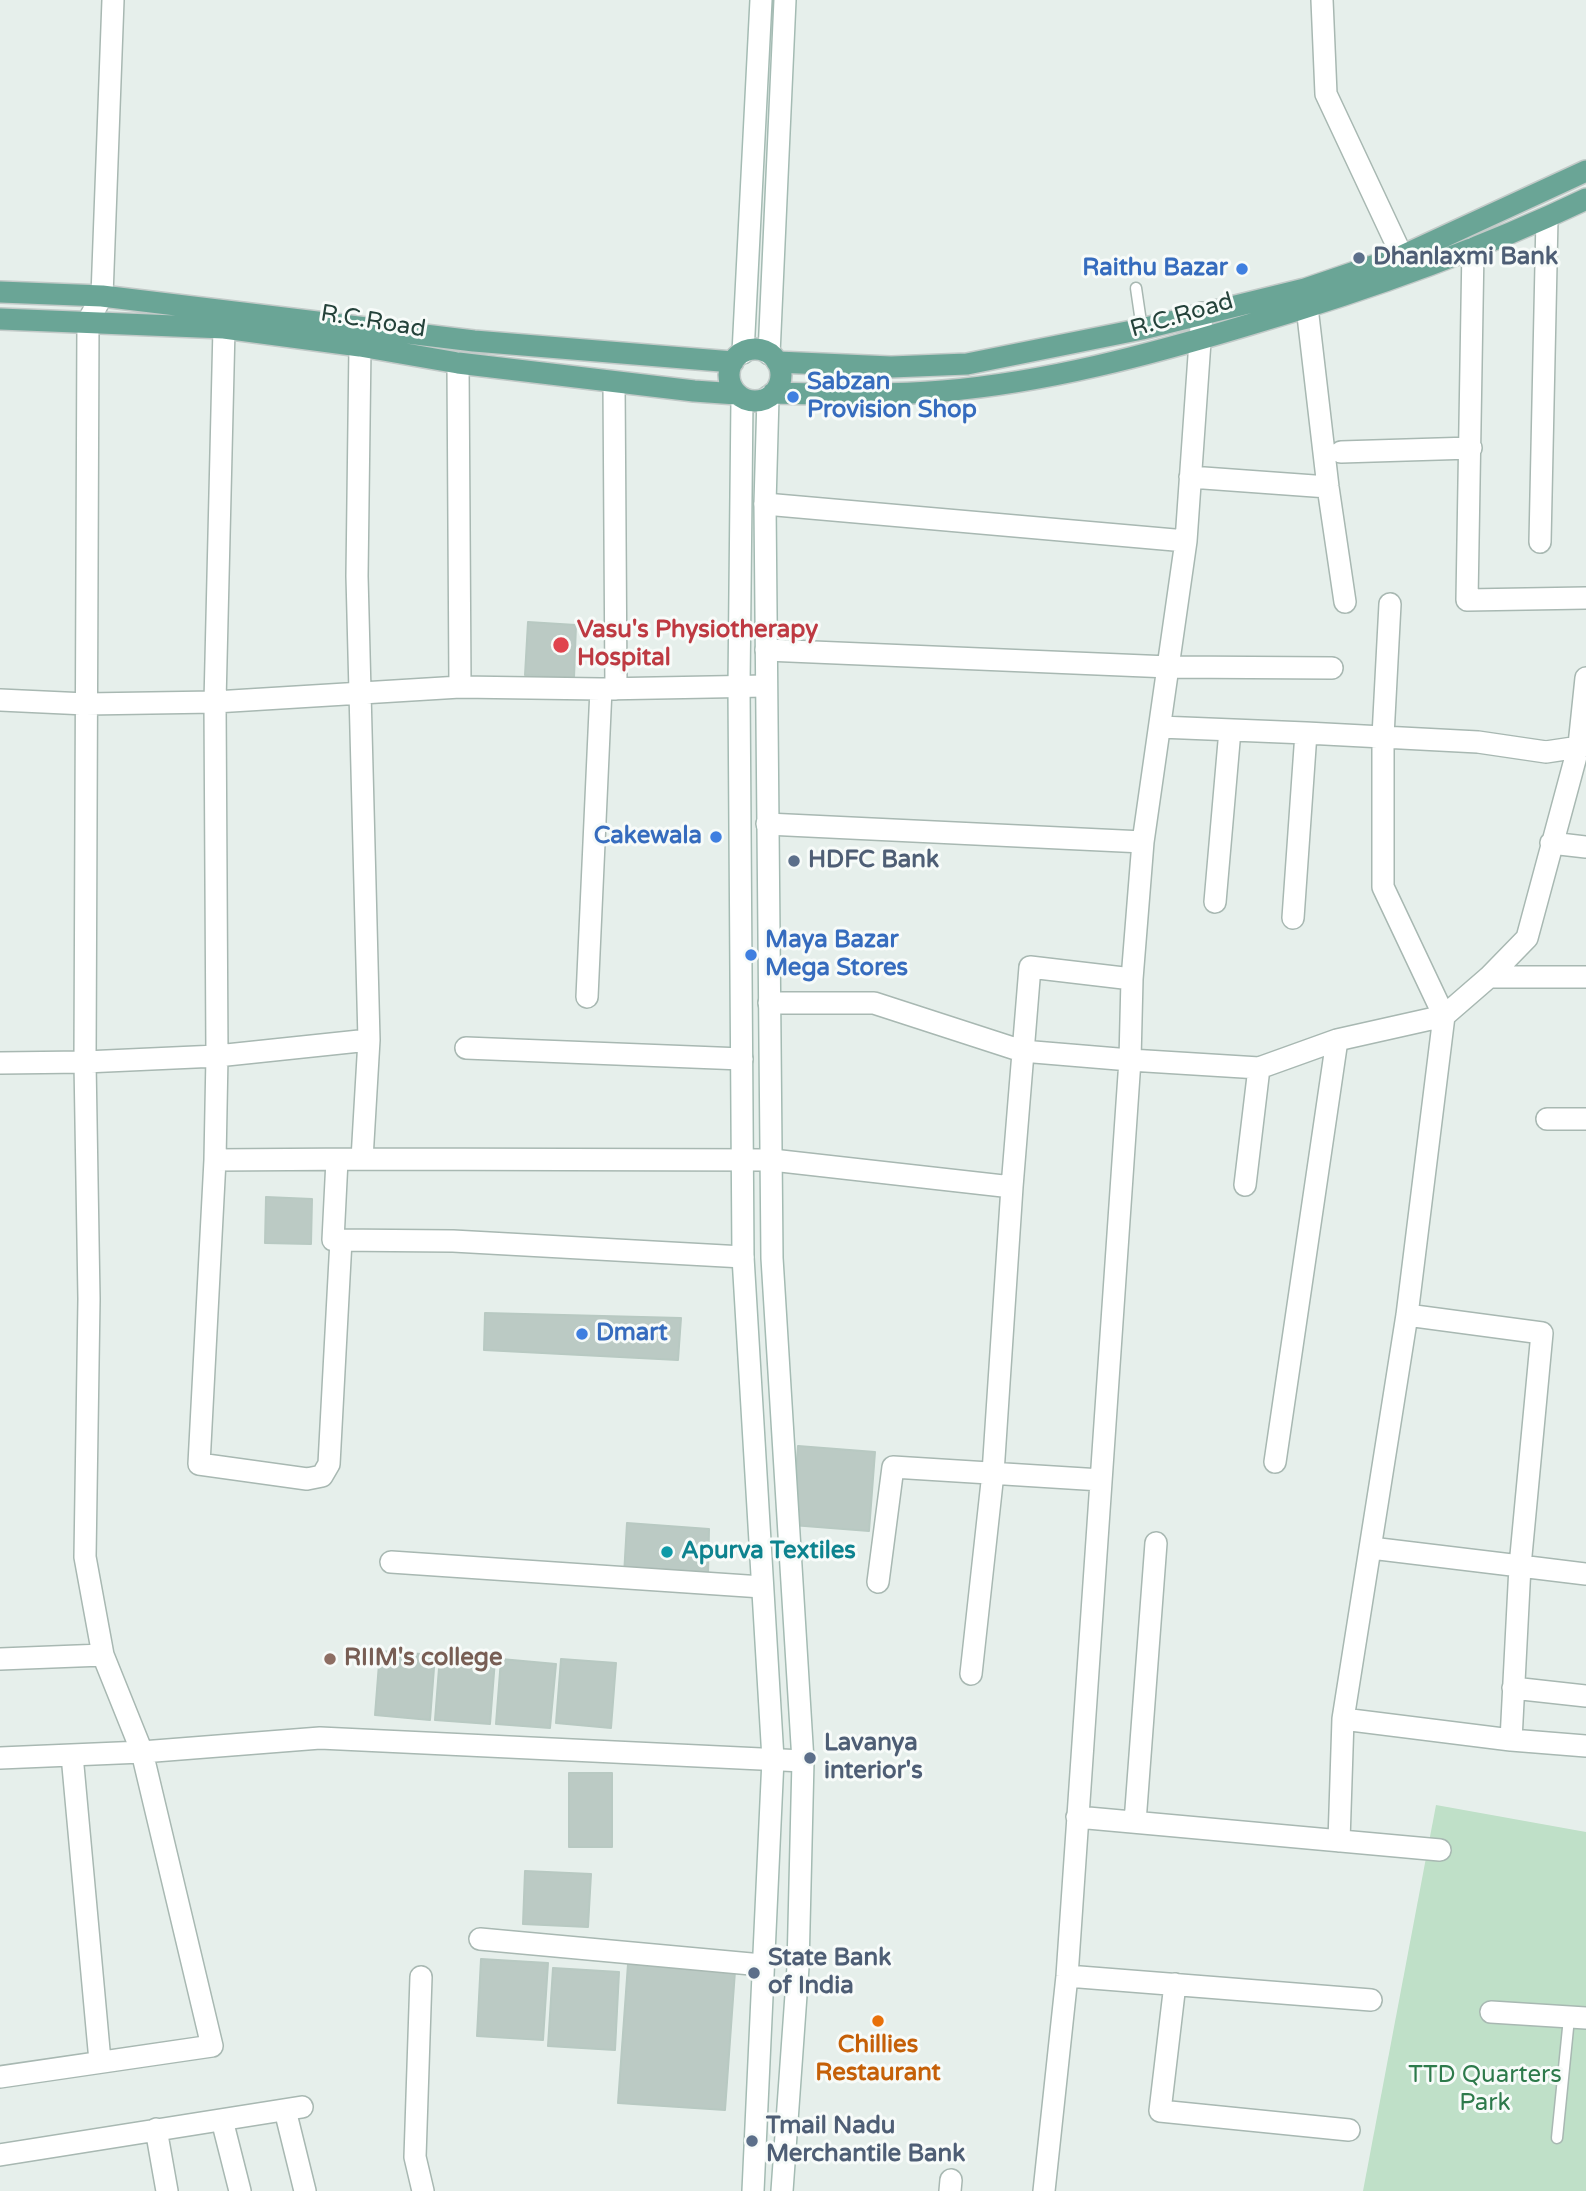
<!DOCTYPE html>
<style>
body{margin:0}
canvas{display:block;background:#e6efeb}
</style>
<canvas width="1586" height="2191"></canvas>
<script>
const ctx = document.querySelector('canvas').getContext('2d');
ctx.lineJoin = 'round';
function fill(path, color) {
  ctx.fillStyle = color;
  ctx.fill(path, 'evenodd');
}
function strokePath(path, color, width, dash) {
  ctx.strokeStyle = color;
  ctx.lineWidth = width;
  ctx.lineCap = dash ? 'butt' : 'round';
  ctx.setLineDash(dash || []);
  ctx.stroke(path);
}
function write(font, color, halo, rows, align = 'center') {
  ctx.font = font + ' "Varela Round",sans-serif';
  ctx.lineWidth = 6;
  ctx.setLineDash([]);
  ctx.textBaseline = 'middle';
  ctx.strokeStyle = halo;
  ctx.fillStyle = color;
  for (const [text, x, y, turn = 0] of rows) {
    ctx.save();
    ctx.translate(x, y);
    ctx.rotate((+turn || 0) * Math.PI / 180);
    ctx.textAlign = isNaN(turn) ? turn : align;
    if (halo) ctx.strokeText(text, 0, 0);
    ctx.fillText(text, 0, 0);
    ctx.restore();
  }
}
fill(new Path2D(`
 M 1436,1805 L 1586,1832 L 1586,2191 L 1363,2191 Z`), '#bfe0c8');
const building = new Path2D(`
 M 528,622 L 576,625 L 574,678 L 525,675 Z
 M 266,1197 L 312,1199 L 311,1244 L 265,1243 Z
 M 485,1313 L 681,1318 L 678,1360 L 484,1350 Z
 M 798,1446 L 875,1452 L 869,1531 L 792,1525 Z
 M 627,1523 L 709,1529 L 708,1576 L 624,1575 Z
 M 380,1651 L 435,1655 L 430,1720 L 375,1715 Z
 M 440,1655 L 495,1660 L 490,1724 L 435,1720 Z
 M 501,1659 L 556,1664 L 550,1728 L 496,1724 Z
 M 561,1659 L 616,1663 L 611,1728 L 556,1723 Z
 M 569,1773 L 612,1773 L 612,1847 L 569,1847 Z
 M 525,1871 L 591,1874 L 588,1927 L 523,1924 Z
 M 481,1959 L 548,1963 L 543,2040 L 477,2036 Z
 M 628,1964 L 735,1971 L 725,2110 L 618,2103 Z
 M 553,1968 L 619,1972 L 615,2050 L 548,2046 Z`);
fill(building, '#bbcac4');
strokePath(building, '#b8c9c2', 2);
const lane = new Path2D(`
 M 1136,288 L 1142,329
 M 1557,2138 L 1569,2018`);
const street = new Path2D(`
 M 1322,0 L 1326,94 L 1402,256
 M 1473,248 L 1467,600 L 1586,598
 M 1307,307 L 1328,487 L 1345,602
 M 224,328 L 215,702 L 217,1056 L 215,1160 L 362,1159
 M 458,363 L 460,687
 M 614,382 L 616,689
 M 1341,452 L 1471,448
 M 1190,477 L 1328,487
 M 765,504 L 1186,541
 M 1540,542 L 1547,218
 M 766,650 L 1169,667 L 1332,668
 M 0,700 L 86,704 L 215,702 L 460,687 L 601,689 L 766,686
 M 1160,727 L 1306,733 L 1293,918
 M 1306,733 L 1478,742 L 1546,752 L 1586,746
 M 767,824 L 1143,842
 M 1551,843 L 1586,847
 M 1215,902 L 1230,730
 M 1489,977 L 1586,977
 M 587,997 L 601,689
 M 769,1003 L 874,1003 L 1022,1051 L 1130,1060 L 1259,1068 L 1337,1040 L 1275,1462
 M 369,1040 L 362,1159 L 772,1160 L 1012,1187
 M 1337,1040 L 1444,1016 L 1383,887 L 1383,736 L 1390,604
 M 466,1048 L 742,1059
 M 0,1063 L 85,1062 L 217,1056 L 369,1040 L 357,576 L 360,346
 M 1547,1119 L 1586,1119
 M 215,1160 L 199,1464 L 307,1479 L 322,1476 L 329,1464 L 341,1240
 M 337,1160 L 333,1240 L 453,1241 L 743,1257
 M 1245,1185 L 1259,1068
 M 1407,1315 L 1542,1333 L 1520,1566 L 1586,1574
 M 1371,1548 L 1520,1566 L 1511,1740
 M 391,1562 L 762,1587
 M 878,1582 L 893,1467 L 1101,1480
 M 0,1659 L 103,1655
 M 971,1674 L 993,1473 L 1012,1187 L 1030,967 L 1132,979
 M 1513,1688 L 1586,1696
 M 1343,1719 L 1511,1740 L 1586,1746
 M 72,1755 L 100,2061
 M 0,1758 L 142,1752 L 320,1738 L 803,1761
 M 1077,1817 L 1440,1850
 M 1135,1822 L 1156,1543
 M 1339,1841 L 1343,1719 L 1407,1315 L 1444,1016 L 1489,977 L 1527,938 L 1579,745 L 1586,678
 M 480,1939 L 762,1965
 M 1067,1976 L 1371,2000
 M 421,1977 L 415,2157 L 423,2191
 M 1175,1984 L 1160,2111 L 1349,2130
 M 1491,2012 L 1586,2018
 M 0,2077 L 212,2046 L 142,1752 L 103,1655 L 85,1557 L 89,1299 L 85,1062 L 88,321 L 102,296 L 113,0
 M 285,2110 L 305,2191
 M 222,2120 L 240,2191
 M 156,2129 L 167,2191
 M 0,2155 L 302,2107
 M 950,2191 L 951,2180
 M 1044,2191 L 1067,1976 L 1130,1060 L 1132,979 L 1143,842 L 1186,541 L 1202,313`);
const secondary = new Path2D(`
 M 743,353 L 761,0
 M 769,354 L 785,0
 M 768,397 L 765,504 L 772,1258 L 803,1761 L 798,1967 L 782,2191
 M 742,398 L 739,687 L 743,1257 L 773,1759 L 753,2191`);
const primary = new Path2D(`
 M 0,292 L 102,296 L 474,341 L 733,362
 M 0,319 L 224,328 L 360,346 L 458,363 L 694,391 L 737,394
 M729 375a26 26 0 1 1 52 0a26 26 0 1 1-52 0Z
 M 777,362 L 891,367 L 967,364 L 1142,329 L 1305,289 L 1402,256 L 1586,171
 M 773,393 C 830,394 886,396 943,391 C 1048,382 1148,355 1248,325 C 1363,291 1478,251 1586,199`);
strokePath(lane, '#a8b8b2', 13);
strokePath(street, '#a8b8b2', 24);
strokePath(secondary, '#a4bbb3', 24);
strokePath(primary, '#c2cac8', 24);
strokePath(lane, '#fff', 10);
strokePath(street, '#fff', 21);
strokePath(secondary, '#fff', 21);
strokePath(primary, '#6aa596', 21);
for (const [x, y, r, color] of [
 [1359,258,7,"#5c6f8a"],
 [1242,269,7,"#3f7fe0"],
 [793,397,7,"#3f7fe0"],
 [561,645,9,"#e0444e"],
 [716,837,7,"#3f7fe0"],
 [794,861,7,"#5c6f8a"],
 [751,955,7,"#3f7fe0"],
 [582,1334,7,"#3f7fe0"],
 [667,1552,7,"#0f9aa8"],
 [330,1659,7,"#8d6e63"],
 [810,1758,7,"#5c6f8a"],
 [754,1973,7,"#5c6f8a"],
 [878,2021,7,"#e8710a"],
 [752,2141,7,"#5c6f8a"]
]) {
  const dot = new Path2D();
  dot.arc(x, y, r, 0, 2 * Math.PI);
  ctx.fillStyle = color;
  ctx.fill(dot);
  strokePath(dot, '#f7fbf9', 2.5);
}
write('bold 24px', '#4e5e75', '#f7fbf9', [
 ["Dhanlaxmi Bank",1373,258],
 ["HDFC Bank",808,861],
 ["Lavanya",824,1744],
 ["interior's",824,1772],
 ["State Bank",768,1959],
 ["of India",768,1987],
 ["Tmail Nadu",766,2127],
 ["Merchantile Bank",766,2155]
], 'left');
write('bold 24px', '#366cbe', '#f7fbf9', [
 ["Raithu Bazar",1228,269,"right"],
 ["Sabzan",807,383],
 ["Provision Shop",807,411],
 ["Cakewala",702,837,"right"],
 ["Maya Bazar",765,941],
 ["Mega Stores",765,969],
 ["Dmart",596,1334]
], 'left');
write('24px', '#24423a', '#f7fbf9', [
 ["R.C.Road",1182,316,-16],
 ["R.C.Road",373,322,9]
]);
write('bold 24px', '#be3a42', '#f7fbf9', [
 ["Vasu's Physiotherapy",577,631],
 ["Hospital",577,659]
], 'left');
write('bold 24px', '#0d838f', '#f7fbf9', [
 ["Apurva Textiles",681,1552]
], 'left');
write('bold 24px', '#785e54', '#f7fbf9', [
 ["RIIM's college",344,1659]
], 'left');
write('bold 24px', '#c56008', '#f7fbf9', [
 ["Chillies",878,2046],
 ["Restaurant",878,2074]
]);
write('24px', '#2d7a4b', '#f7fbf9', [
 ["TTD Quarters",1485,2076],
 ["Park",1485,2104]
]);
</script>
